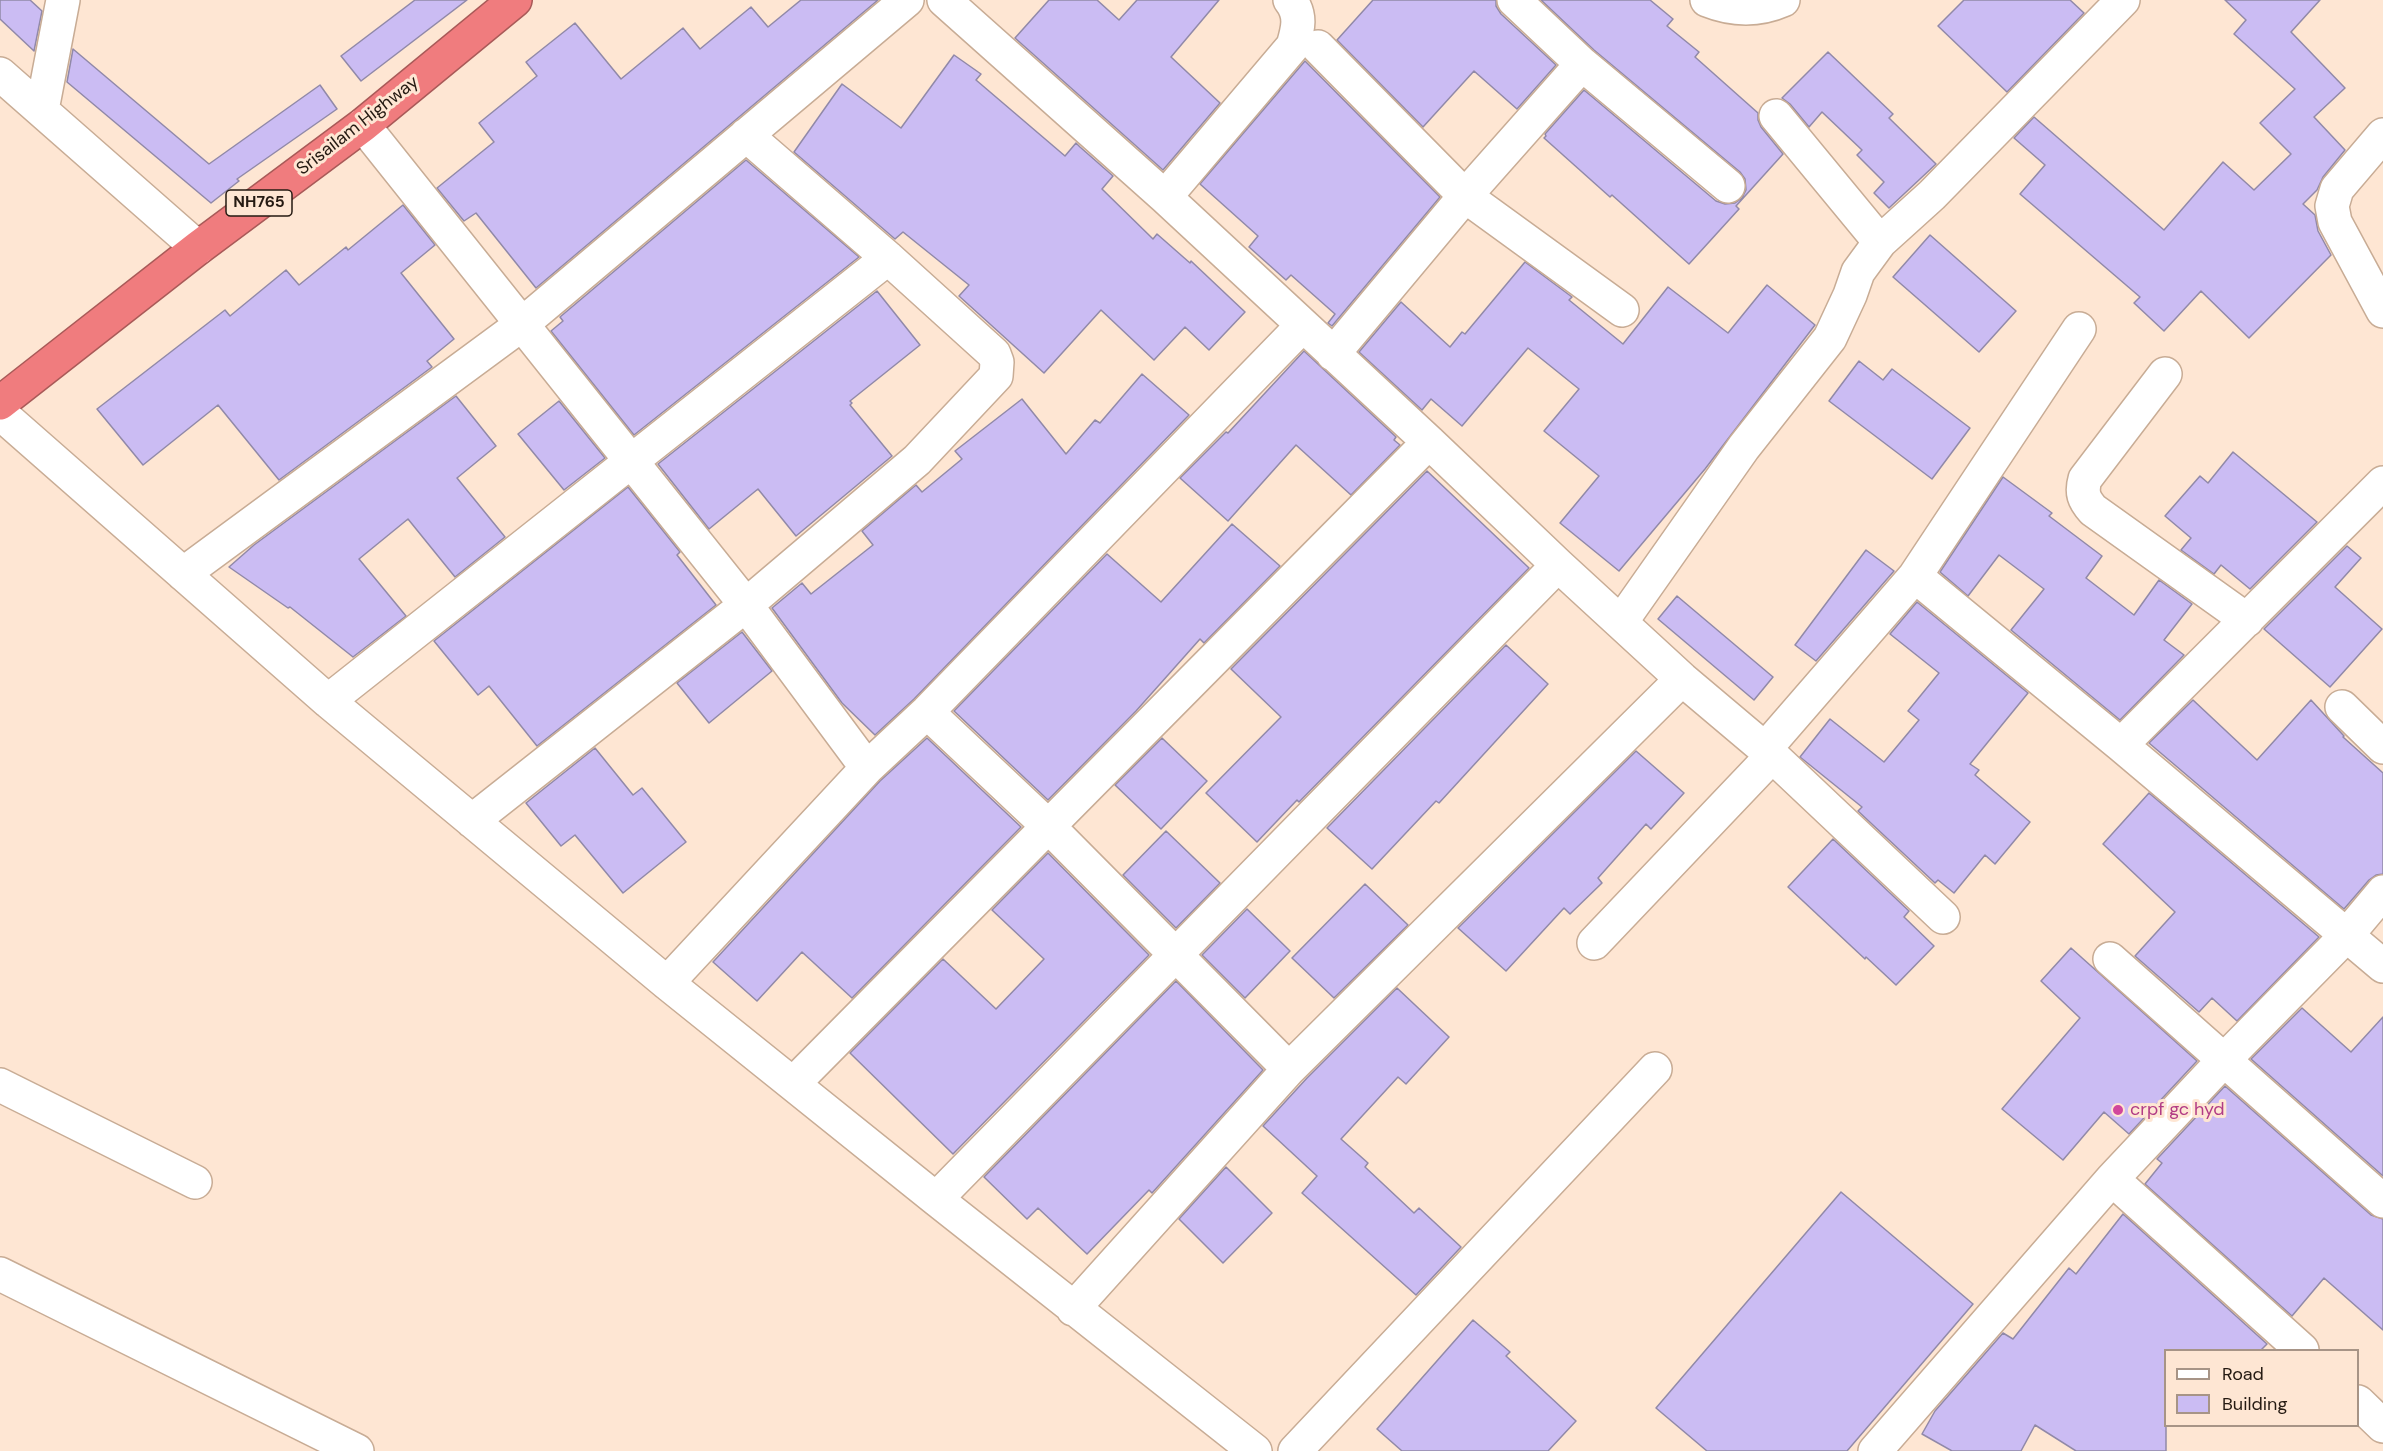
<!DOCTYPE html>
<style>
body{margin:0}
#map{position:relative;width:2383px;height:1451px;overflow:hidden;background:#fee6d3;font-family:"DM Sans",sans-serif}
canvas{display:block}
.legend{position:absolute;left:2164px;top:1349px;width:195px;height:78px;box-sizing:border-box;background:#fee6d3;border:2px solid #a79486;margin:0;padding:8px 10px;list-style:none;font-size:18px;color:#251a12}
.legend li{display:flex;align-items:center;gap:12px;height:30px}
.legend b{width:30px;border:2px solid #a79486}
</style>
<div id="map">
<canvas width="2383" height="1451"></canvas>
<ul class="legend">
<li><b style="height:8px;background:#fff"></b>Road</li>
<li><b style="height:16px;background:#cbbcf3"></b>Building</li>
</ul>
</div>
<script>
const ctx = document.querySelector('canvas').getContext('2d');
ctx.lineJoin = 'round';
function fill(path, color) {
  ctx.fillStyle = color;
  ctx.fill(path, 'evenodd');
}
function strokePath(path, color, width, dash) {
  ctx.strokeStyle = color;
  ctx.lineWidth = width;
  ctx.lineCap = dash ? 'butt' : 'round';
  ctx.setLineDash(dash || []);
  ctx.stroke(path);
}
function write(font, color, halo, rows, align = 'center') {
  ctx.font = font + ' "DM Sans",sans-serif';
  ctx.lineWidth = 6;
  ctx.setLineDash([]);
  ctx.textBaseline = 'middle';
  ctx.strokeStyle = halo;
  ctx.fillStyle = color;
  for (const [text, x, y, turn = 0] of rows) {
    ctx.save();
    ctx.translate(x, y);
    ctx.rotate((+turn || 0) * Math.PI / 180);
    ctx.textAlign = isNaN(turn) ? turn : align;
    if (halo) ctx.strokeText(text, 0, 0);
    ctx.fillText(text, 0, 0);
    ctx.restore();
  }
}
const building = new Path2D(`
 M 0,0 L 30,0 L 42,11 L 34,51 L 0,19 Z
 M 415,0 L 467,0 L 361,81 L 341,56 Z
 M 801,0 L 878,0 L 536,288 L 476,213 L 464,221 L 437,188 L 494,142 L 479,123 L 537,76 L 526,62 L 575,23 L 621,79 L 683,28 L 700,49 L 751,7 L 768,27 Z
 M 1049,0 L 1097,0 L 1119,20 L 1137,0 L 1219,0 L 1171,57 L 1220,103 L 1163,170 L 1015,38 Z
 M 1373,0 L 1496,0 L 1496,6 L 1501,14 L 1556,65 L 1517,109 L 1474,71 L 1423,127 L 1337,40 Z
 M 1541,0 L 1650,0 L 1673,19 L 1667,26 L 1699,52 L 1695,57 L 1758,113 L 1758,120 L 1761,127 L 1783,154 L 1736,206 L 1739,209 L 1689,264 L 1612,195 L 1610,197 L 1544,138 L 1546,136 L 1545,134 L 1584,90 L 1716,201 L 1725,204 L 1735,203 L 1742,198 L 1746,190 L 1745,179 L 1740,172 L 1594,50 Z
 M 1964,0 L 2070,0 L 2084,13 L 2007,92 L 1938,26 Z
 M 2225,0 L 2320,0 L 2291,32 L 2345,88 L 2314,117 L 2345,150 L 2323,177 L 2317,190 L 2303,204 L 2315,215 L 2318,231 L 2331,255 L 2249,338 L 2201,291 L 2164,331 L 2134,303 L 2140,297 L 2020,194 L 2045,165 L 2014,138 L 2034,117 L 2164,230 L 2223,162 L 2254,190 L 2291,154 L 2260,123 L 2295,89 L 2234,34 L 2246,20 Z
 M 73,49 L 209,164 L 320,85 L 337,109 L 237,179 L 239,181 L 211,203 L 67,82 Z
 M 1828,52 L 1893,114 L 1889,118 L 1936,164 L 1889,208 L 1874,193 L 1884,182 L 1857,155 L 1862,150 L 1822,112 L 1809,127 L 1790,104 L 1782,98 Z
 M 954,55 L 981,74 L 976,80 L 1065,156 L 1076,143 L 1080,147 L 1113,176 L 1102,189 L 1153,239 L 1157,234 L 1190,263 L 1191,261 L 1245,312 L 1209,350 L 1185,327 L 1154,360 L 1101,310 L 1044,373 L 959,296 L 969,285 L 903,232 L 895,239 L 794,152 L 842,84 L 901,128 Z
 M 1305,61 L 1440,197 L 1332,326 L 1328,323 L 1335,314 L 1291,275 L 1286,280 L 1249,247 L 1258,236 L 1200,184 Z
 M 746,160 L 859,257 L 634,435 L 551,331 L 563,321 L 560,317 Z
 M 403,205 L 435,245 L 401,273 L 454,339 L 427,361 L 432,367 L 279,480 L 218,405 L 143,465 L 97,409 L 225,310 L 230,316 L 286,270 L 299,285 L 346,247 L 348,250 Z
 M 1930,235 L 2016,311 L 1979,352 L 1893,277 Z
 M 1525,262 L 1572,297 L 1569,300 L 1623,344 L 1668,287 L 1728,333 L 1767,285 L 1815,325 L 1705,469 L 1619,571 L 1560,523 L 1599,476 L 1544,431 L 1579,389 L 1528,348 L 1462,426 L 1431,399 L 1422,410 L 1359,352 L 1401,302 L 1450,347 L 1462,332 L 1465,334 Z
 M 877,291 L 920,345 L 850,401 L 852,403 L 850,405 L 892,456 L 796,536 L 758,489 L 709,529 L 658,464 Z
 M 1304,351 L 1396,437 L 1394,440 L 1400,445 L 1351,495 L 1296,445 L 1228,521 L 1180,478 L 1226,432 L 1228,433 Z
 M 1859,361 L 1883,380 L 1892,369 L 1970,428 L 1932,479 L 1829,401 Z
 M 1142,374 L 1189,415 L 914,699 L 875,735 L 842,703 L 772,608 L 802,583 L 811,594 L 873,545 L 862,531 L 916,485 L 922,492 L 962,459 L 955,451 L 1022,399 L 1066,454 L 1095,420 L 1100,423 Z
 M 456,396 L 496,446 L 457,478 L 505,537 L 455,577 L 408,519 L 359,559 L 406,616 L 353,657 L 290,607 L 288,608 L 229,567 L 254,545 Z
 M 559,401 L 605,458 L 564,490 L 518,434 Z
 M 2233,452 L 2317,522 L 2250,589 L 2221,565 L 2214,574 L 2181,550 L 2191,538 L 2165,516 L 2200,476 L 2208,483 Z
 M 1427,471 L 1529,568 L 1299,802 L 1297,800 L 1257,842 L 1206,793 L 1281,717 L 1231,669 Z
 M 2003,477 L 2052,513 L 2049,516 L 2102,556 L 2086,578 L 2134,615 L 2159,580 L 2192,604 L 2164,640 L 2184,655 L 2120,720 L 2011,630 L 2044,589 L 1999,555 L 1968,596 L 1940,572 Z
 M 628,487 L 680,552 L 677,555 L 716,605 L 537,746 L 489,686 L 478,695 L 434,641 Z
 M 1232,524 L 1280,566 L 1204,643 L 1200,639 L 1136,711 L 1048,800 L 954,711 L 1107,554 L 1161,602 Z
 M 2347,546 L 2361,558 L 2335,587 L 2382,629 L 2330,687 L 2264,629 Z
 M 1866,550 L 1894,571 L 1816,661 L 1795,645 Z
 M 1677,596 L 1773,677 L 1754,700 L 1658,619 Z
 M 1917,602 L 2028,693 L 1970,764 L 1979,770 L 1975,775 L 2030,822 L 1995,864 L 1985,855 L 1954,893 L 1938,880 L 1935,883 L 1858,811 L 1862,807 L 1800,757 L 1830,719 L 1884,762 L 1919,720 L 1908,711 L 1939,673 L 1890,634 Z
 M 742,632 L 772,671 L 709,723 L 677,683 Z
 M 1506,645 L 1548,684 L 1439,803 L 1436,801 L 1372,869 L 1327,828 Z
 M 2193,700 L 2257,760 L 2311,700 L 2344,736 L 2343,737 L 2383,773 L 2383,874 L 2376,875 L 2369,880 L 2344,909 L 2149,743 Z
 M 927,738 L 1021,827 L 852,998 L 802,952 L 757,1001 L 713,962 L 880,781 Z
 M 1162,738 L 1207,781 L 1161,829 L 1115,785 Z
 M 595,748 L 633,795 L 642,788 L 686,842 L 623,893 L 575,835 L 561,846 L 526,803 Z
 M 1636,751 L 1684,793 L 1651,829 L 1646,824 L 1598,878 L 1602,883 L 1570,914 L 1564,908 L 1506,971 L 1458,928 Z
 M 2149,793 L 2319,937 L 2237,1021 L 2212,998 L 2199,1012 L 2135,956 L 2175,912 L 2103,844 Z
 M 1166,831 L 1220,883 L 1176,928 L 1123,875 Z
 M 1833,839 L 1909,911 L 1904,917 L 1934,946 L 1896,985 L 1866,957 L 1865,959 L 1788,887 Z
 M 1048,853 L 1149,955 L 953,1154 L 850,1053 L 943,959 L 996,1009 L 1044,959 L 992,910 Z
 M 1365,884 L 1408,925 L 1334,998 L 1292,958 Z
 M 1247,909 L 1290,951 L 1245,998 L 1202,955 Z
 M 2071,948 L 2197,1061 L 2129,1134 L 2104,1112 L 2063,1160 L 2002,1109 L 2080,1018 L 2041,981 Z
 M 1176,981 L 1263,1070 L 1152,1193 L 1149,1190 L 1087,1254 L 1038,1208 L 1027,1219 L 984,1177 Z
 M 1397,988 L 1449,1037 L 1406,1084 L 1398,1077 L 1341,1139 L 1368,1163 L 1365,1167 L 1414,1213 L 1419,1208 L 1461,1247 L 1416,1295 L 1302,1193 L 1317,1176 L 1263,1126 L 1307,1078 Z
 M 2302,1008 L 2351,1052 L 2383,1017 L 2383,1176 L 2251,1059 Z
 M 2225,1086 L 2371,1215 L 2383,1219 L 2383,1330 L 2324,1278 L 2292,1316 L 2145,1184 L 2162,1163 L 2157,1159 Z
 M 1226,1167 L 1272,1213 L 1223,1263 L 1179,1219 Z
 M 1841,1192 L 1973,1304 L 1847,1451 L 1707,1451 L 1656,1408 Z
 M 2123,1214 L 2267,1344 L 2261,1350 L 2166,1350 L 2166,1451 L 2076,1451 L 2035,1425 L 2021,1451 L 1952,1451 L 1922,1434 L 1935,1411 L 2003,1333 L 2013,1339 L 2069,1268 L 2076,1274 Z
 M 1473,1320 L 1510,1352 L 1506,1356 L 1576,1421 L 1548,1451 L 1402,1451 L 1377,1429 Z`);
fill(building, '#cbbcf3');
strokePath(building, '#9189a8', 1.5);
const minor = new Path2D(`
 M 944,0 L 1165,197 L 1429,442 L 1558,565 L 1682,679 L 1765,749 L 1943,917
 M 1707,0 C 1732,10 1758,11 1783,0
 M 1318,47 L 1465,196 L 1622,310
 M 1582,64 L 1728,186
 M 0,74 L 198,248
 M 42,110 L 63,0
 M 1776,116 L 1880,242
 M 363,125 L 746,605 L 867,768
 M 2383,135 L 2337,189 L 2332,206 L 2335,222 L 2383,311
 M 1165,197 L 1293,46 C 1298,29 1302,15 1290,0
 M 2079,329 L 1915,576 L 2121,745 L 2383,966
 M 1333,354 L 1465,196 L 1582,64 L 1514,0
 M 2165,374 L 2085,479 C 2081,493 2084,500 2093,510 L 2247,620
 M 0,413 L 328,701 L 667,983 L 936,1199 L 1255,1451
 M 183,574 L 521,325 L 907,0
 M 1621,622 L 1744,447 L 1830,338 L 1850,295 L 1858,272 L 1880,242 L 1932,195 L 2123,0
 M 328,701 L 888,258
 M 2342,707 L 2383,747
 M 927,712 L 1048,826 L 1289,1069
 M 2121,745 L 2383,483
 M 1765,749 L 1915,576
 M 472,821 L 746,605 L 917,460 L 996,376 L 997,362 L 994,354 L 888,258 L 746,135
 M 1594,943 L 1772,756
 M 2110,959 L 2383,1201
 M 667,983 L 867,768 L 927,712 L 1303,325
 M 793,1084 L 1429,442
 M 0,1085 L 195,1182
 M 2112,1179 L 2302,1350
 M 936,1199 L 1558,565
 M 0,1274 L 357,1451
 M 1073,1309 L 1289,1069 L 1682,679
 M 2358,1402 L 2383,1426
 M 1295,1451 L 1655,1069
 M 1875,1451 L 2112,1179 L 2224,1060 L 2347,935 L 2383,892`);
const highway = new Path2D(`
 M 0,403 L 198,248 L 363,125 L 515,0`);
strokePath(minor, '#c8ac95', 36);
strokePath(highway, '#a95a58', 36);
strokePath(minor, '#fff', 33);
strokePath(highway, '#f07c7e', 33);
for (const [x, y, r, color] of [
 [2118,1110,6,"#d1479c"]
]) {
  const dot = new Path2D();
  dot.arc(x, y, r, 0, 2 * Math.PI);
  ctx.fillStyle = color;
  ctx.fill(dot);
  strokePath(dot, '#fee6d3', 2);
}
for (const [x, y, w] of [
 [259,203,66]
]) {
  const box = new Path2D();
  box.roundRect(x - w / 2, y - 13, w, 26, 4.5);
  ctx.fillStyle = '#fee6d3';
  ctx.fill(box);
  strokePath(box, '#251a12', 1.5);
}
write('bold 16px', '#251a12', null, [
 ["NH765",259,203]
]);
write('18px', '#251a12', '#fee6d3', [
 ["Srisailam Highway",358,126,-38]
]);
write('18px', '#b23c85', '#fee6d3', [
 ["crpf gc hyd",2130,1110]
], 'left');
</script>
